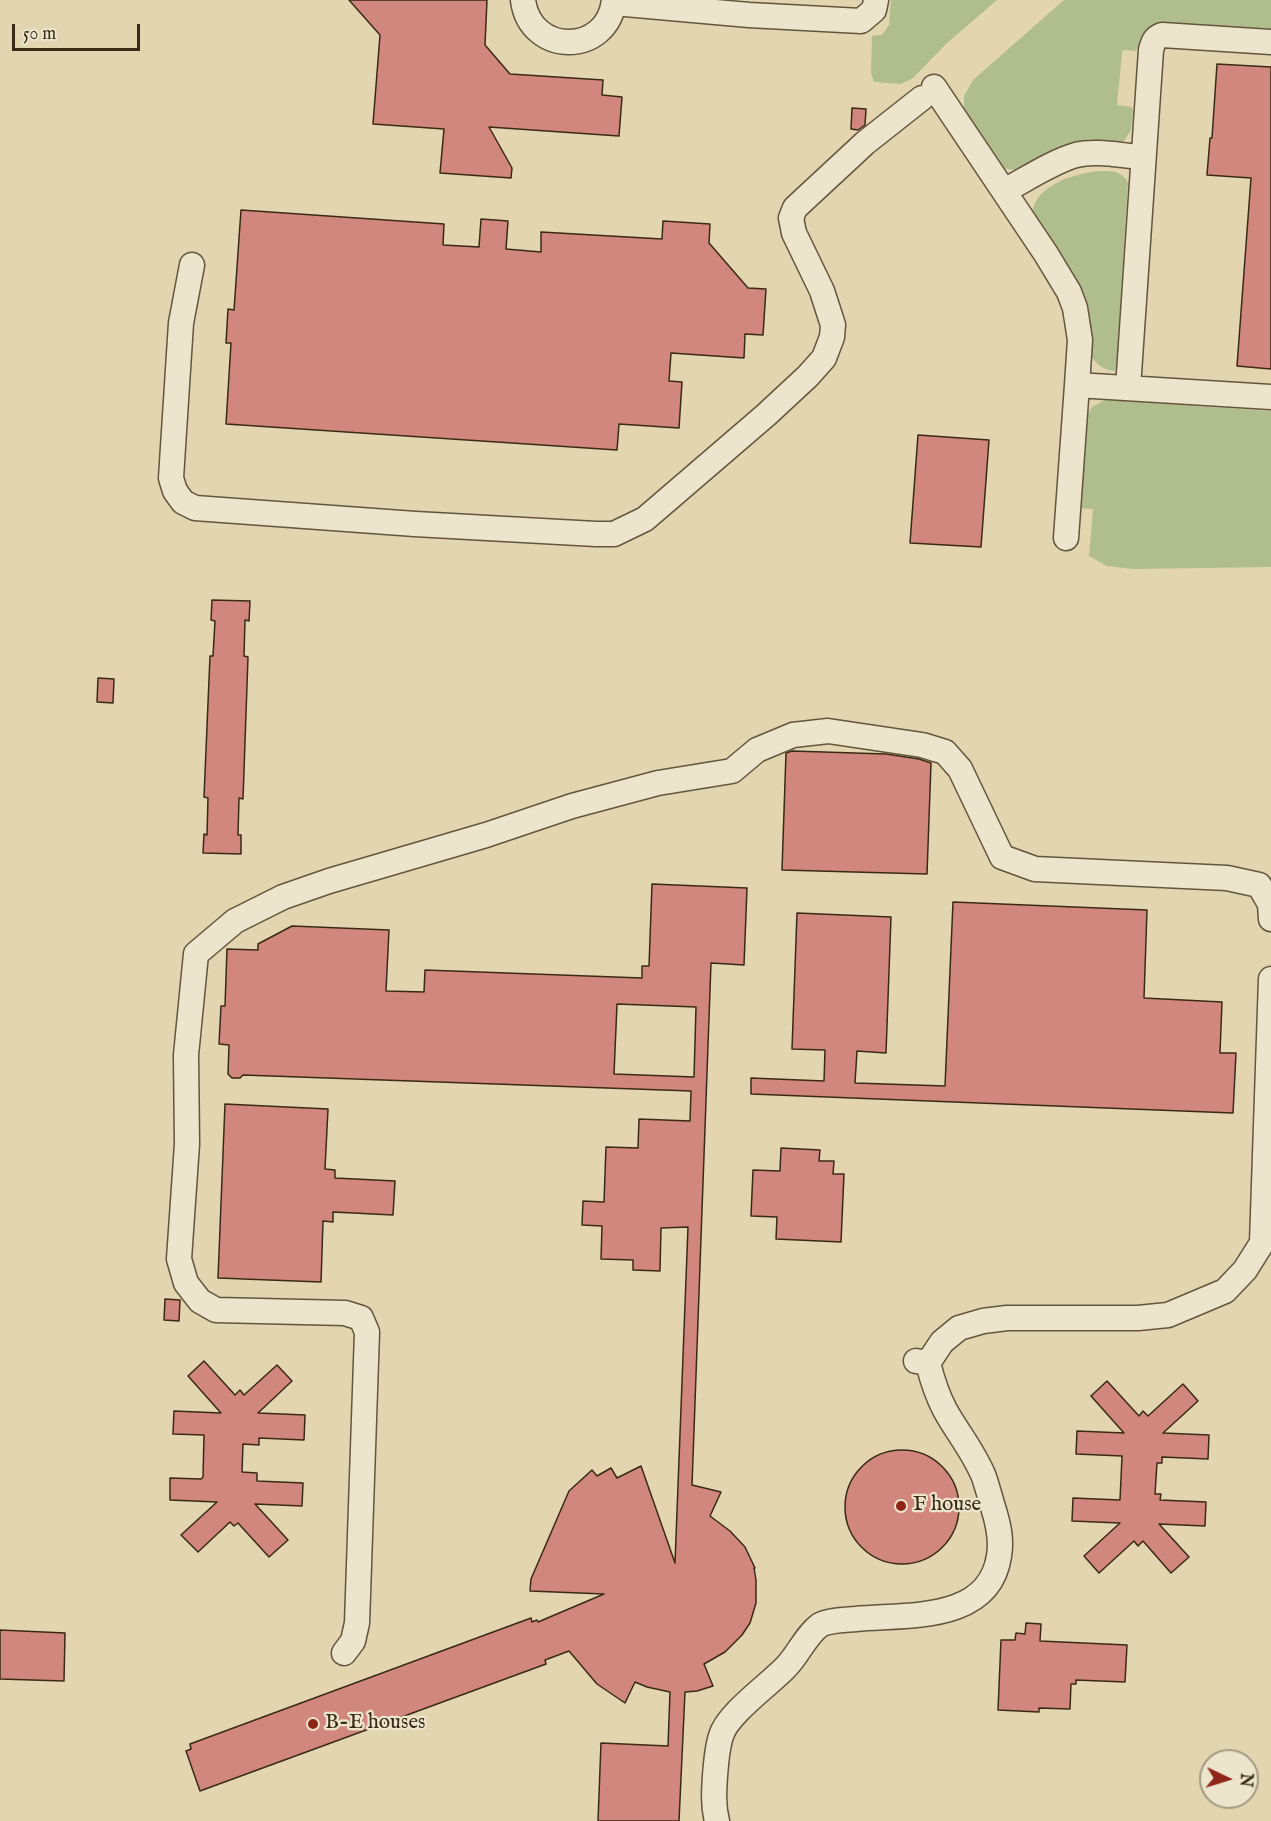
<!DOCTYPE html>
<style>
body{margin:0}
#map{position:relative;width:1271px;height:1821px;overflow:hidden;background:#e2d5b0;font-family:"IM FELL English",serif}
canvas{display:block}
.north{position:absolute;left:1199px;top:1749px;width:60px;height:60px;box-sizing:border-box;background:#ece4cc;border:2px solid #a59a83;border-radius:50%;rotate:94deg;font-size:16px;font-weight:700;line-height:24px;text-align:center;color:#3a2a15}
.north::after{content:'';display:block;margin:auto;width:21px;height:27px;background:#8f2418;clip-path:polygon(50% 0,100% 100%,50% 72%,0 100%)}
.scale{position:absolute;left:12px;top:24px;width:128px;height:27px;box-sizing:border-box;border:3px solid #3a2a15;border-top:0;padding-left:8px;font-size:18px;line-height:21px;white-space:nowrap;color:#3a2a15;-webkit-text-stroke:4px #ece4cc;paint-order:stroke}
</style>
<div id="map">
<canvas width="1271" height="1821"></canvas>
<div class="north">N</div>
<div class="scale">50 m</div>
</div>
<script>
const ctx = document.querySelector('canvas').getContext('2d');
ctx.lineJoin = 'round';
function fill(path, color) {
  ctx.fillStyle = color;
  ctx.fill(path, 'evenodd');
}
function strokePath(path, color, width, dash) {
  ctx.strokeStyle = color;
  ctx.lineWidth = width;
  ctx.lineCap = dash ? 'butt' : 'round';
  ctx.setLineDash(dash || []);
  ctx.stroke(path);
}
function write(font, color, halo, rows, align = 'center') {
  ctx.font = font + ' "IM FELL English",serif';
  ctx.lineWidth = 4.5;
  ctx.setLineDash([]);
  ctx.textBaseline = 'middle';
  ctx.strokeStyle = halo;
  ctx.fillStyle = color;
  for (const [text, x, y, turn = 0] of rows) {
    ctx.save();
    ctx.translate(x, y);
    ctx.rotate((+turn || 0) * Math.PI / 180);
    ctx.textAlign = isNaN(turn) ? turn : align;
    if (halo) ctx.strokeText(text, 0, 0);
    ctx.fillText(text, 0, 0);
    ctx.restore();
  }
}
fill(new Path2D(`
 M 891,0 L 997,0 L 947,43 L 913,78 L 901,84 L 874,82 L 871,73 L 872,36 L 882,35 L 889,25 Z
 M 1064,0 L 1271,0 L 1271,35 L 1147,31 L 1141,39 L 1136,51 L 1123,50 L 1122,54 L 1117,105 L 1131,107 L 1133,110 L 1131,130 L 1124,141 C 1111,145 1095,141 1081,142 L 1022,168 L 1015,170 L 1002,168 L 964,115 L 964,96 L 973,80 Z
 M 1098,171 C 1111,171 1122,170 1128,183 L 1117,360 L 1115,371 C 1103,370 1096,364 1090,354 L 1032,214 C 1035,185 1074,174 1098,171 Z
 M 1105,400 L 1271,411 L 1271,567 L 1133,569 L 1107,566 L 1089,556 L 1093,509 L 1077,508 L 1084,420 L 1092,407 Z`), '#b0be8d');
const building = new Path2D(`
 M 349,0 L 487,0 L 485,45 L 510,74 L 603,80 L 602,95 L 622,97 L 619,136 L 489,127 L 512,168 L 511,178 L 440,173 L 444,129 L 373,124 L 380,35 Z
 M 1217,64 L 1271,67 L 1271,369 L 1237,366 L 1251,178 L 1207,175 L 1210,138 L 1212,138 Z
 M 852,108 L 866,109 L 865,125 L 858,130 L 851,129 Z
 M 241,210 L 444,224 L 443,245 L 479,247 L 481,219 L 508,221 L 506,249 L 541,252 L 541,232 L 662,239 L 663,221 L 710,224 L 709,243 L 748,288 L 766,289 L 763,335 L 745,334 L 744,358 L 671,353 L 669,381 L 682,382 L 679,428 L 619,424 L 617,450 L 226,424 L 231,343 L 226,343 L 228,309 L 234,310 Z
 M 918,435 L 989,440 L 981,547 L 910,543 Z
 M 212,600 L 250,601 L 249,621 L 245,620 L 244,656 L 248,657 L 243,799 L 239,798 L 238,835 L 241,835 L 241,854 L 203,853 L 204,834 L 207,835 L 208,798 L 204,797 L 210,656 L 213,656 L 215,621 L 211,620 Z
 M 98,678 L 114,679 L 113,703 L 97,702 Z
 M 792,751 L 886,754 L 919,759 L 931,763 L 927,874 L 782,870 L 786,753 Z
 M 652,884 L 747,888 L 744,965 L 711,963 L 692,1485 L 721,1492 L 710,1516 L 730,1531 L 745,1547 L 755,1568 L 754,1568 L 756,1580 L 756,1603 L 750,1623 L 742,1635 L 725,1652 L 704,1664 L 713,1686 L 697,1691 L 685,1692 L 679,1821 L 598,1821 L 601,1743 L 668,1746 L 670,1692 L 647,1687 L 635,1682 L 625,1703 L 597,1684 L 569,1651 L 545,1660 L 546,1664 L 200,1791 L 186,1751 L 191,1749 L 190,1744 L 531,1618 L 532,1622 L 537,1620 L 538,1622 L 604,1594 L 530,1591 L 531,1579 L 569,1491 L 592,1470 L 597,1476 L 611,1468 L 617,1478 L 641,1466 L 675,1563 L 688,1227 L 661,1228 L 660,1271 L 633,1270 L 633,1260 L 601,1259 L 602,1226 L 582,1225 L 583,1201 L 604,1202 L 606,1147 L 638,1148 L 639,1119 L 690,1121 L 691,1091 L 243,1075 L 240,1078 L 232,1078 L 228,1074 L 229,1045 L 219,1044 L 221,1006 L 225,1006 L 227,949 L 258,950 L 258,944 L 292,926 L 389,930 L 386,991 L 424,992 L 425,970 L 642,978 L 642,966 L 649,966 ZM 617,1004 L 696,1007 L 694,1077 L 614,1074 Z
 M 953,902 L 1147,910 L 1144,998 L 1222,1002 L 1220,1053 L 1236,1053 L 1233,1113 L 751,1094 L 751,1078 L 824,1081 L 825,1050 L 792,1049 L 797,913 L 891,917 L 886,1053 L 857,1051 L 855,1083 L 945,1086 Z
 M 225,1104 L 328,1109 L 325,1169 L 335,1170 L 335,1178 L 395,1181 L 393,1215 L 333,1212 L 333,1222 L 323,1221 L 321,1282 L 218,1278 Z
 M 781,1148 L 820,1150 L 819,1161 L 834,1161 L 833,1174 L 844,1174 L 841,1242 L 776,1239 L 777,1217 L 751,1216 L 753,1170 L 780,1171 Z
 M 165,1299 L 180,1300 L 179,1321 L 164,1320 Z
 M 204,1361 L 235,1395 L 240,1390 L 244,1395 L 277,1365 L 292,1381 L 258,1413 L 305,1415 L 304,1440 L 259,1438 L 259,1445 L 243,1444 L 242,1472 L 257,1473 L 257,1481 L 303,1483 L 302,1506 L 255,1504 L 288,1540 L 269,1557 L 238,1523 L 234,1526 L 230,1522 L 198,1552 L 181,1535 L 217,1502 L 170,1500 L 170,1478 L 201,1479 L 203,1477 L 204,1435 L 173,1434 L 174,1411 L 221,1413 L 188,1376 Z
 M 1107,1381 L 1139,1416 L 1143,1411 L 1148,1416 L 1183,1384 L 1198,1401 L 1163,1433 L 1209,1435 L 1208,1459 L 1162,1457 L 1162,1463 L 1157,1463 L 1155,1494 L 1161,1494 L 1160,1500 L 1206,1502 L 1205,1526 L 1159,1524 L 1189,1557 L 1171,1573 L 1143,1541 L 1138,1546 L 1134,1541 L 1099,1573 L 1084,1556 L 1120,1523 L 1072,1521 L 1073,1498 L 1120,1500 L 1122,1456 L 1076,1454 L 1077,1431 L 1124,1433 L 1091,1396 Z
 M845 1507a57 57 0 1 1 114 0a57 57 0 1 1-114 0Z
 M 1026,1623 L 1041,1624 L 1040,1641 L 1127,1645 L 1125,1682 L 1076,1680 L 1076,1684 L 1071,1684 L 1070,1709 L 1039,1708 L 1039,1712 L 998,1710 L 1001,1640 L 1015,1640 L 1016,1633 L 1025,1634 Z
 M 0,1630 L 65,1633 L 64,1681 L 0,1679 Z`);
fill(building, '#d2877e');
strokePath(building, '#3a2a15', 1.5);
const minor = new Path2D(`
 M 523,0 C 530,56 608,56 614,0
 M 614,3 L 749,15 L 861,21 L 874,10 L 876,0
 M 934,87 L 1046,254 L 1069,292 L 1075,308 L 1080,340 L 1077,385 L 1271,397
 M 1004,191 C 1025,180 1054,161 1076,155 C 1097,150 1122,156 1143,157
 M 192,265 L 181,323 L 171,478 L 175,491 L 183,502 L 195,508 L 415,524 L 596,534 L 614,534 L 645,519 L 766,415 L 808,376 L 824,358 L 832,337 L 833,325 L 822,291 L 794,233 L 791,218 L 795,208 L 865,143 L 922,98
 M 1128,388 L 1151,50 C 1153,43 1154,38 1162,35 L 1271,42
 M 1066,538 L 1077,385
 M 916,1361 L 928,1363 L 942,1342 L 959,1328 L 983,1321 L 1007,1318 L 1138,1318 L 1168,1315 L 1225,1291 L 1245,1270 L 1262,1243 L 1271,979
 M 344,1653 L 353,1641 L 357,1623 L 367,1332 L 361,1318 L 345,1313 L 216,1310 L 200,1301 L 186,1283 L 179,1259 L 187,1144 L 186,1055 L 196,954 L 235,921 L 283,897 L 329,881 L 486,835 L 572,806 L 658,783 L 732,771 L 757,750 L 793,735 L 828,731 L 922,745 L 945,752 L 960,769 L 1002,857 L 1035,869 L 1227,878 L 1259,885 L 1270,904 L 1271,919
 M 717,1821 C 713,1806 714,1791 715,1776 C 716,1763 717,1748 721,1736 C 727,1714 769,1685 786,1667 C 798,1655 806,1635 820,1625 C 829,1620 846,1620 856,1619 C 907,1614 989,1623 999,1556 C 1002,1539 998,1523 993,1507 C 990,1497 987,1486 984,1477 C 974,1452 957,1432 945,1410 C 937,1395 932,1379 928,1363`);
strokePath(minor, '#64553c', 27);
strokePath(minor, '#ece4cc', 24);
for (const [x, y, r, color] of [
 [901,1506,6,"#8f2418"],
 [313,1724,6,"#8f2418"]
]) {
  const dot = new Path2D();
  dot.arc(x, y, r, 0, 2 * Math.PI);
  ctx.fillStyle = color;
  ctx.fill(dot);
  strokePath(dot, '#ece4cc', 2);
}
write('21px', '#3a2a15', '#ece4cc', [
 ["F house",913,1506],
 ["B-E houses",325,1724]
], 'left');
</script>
